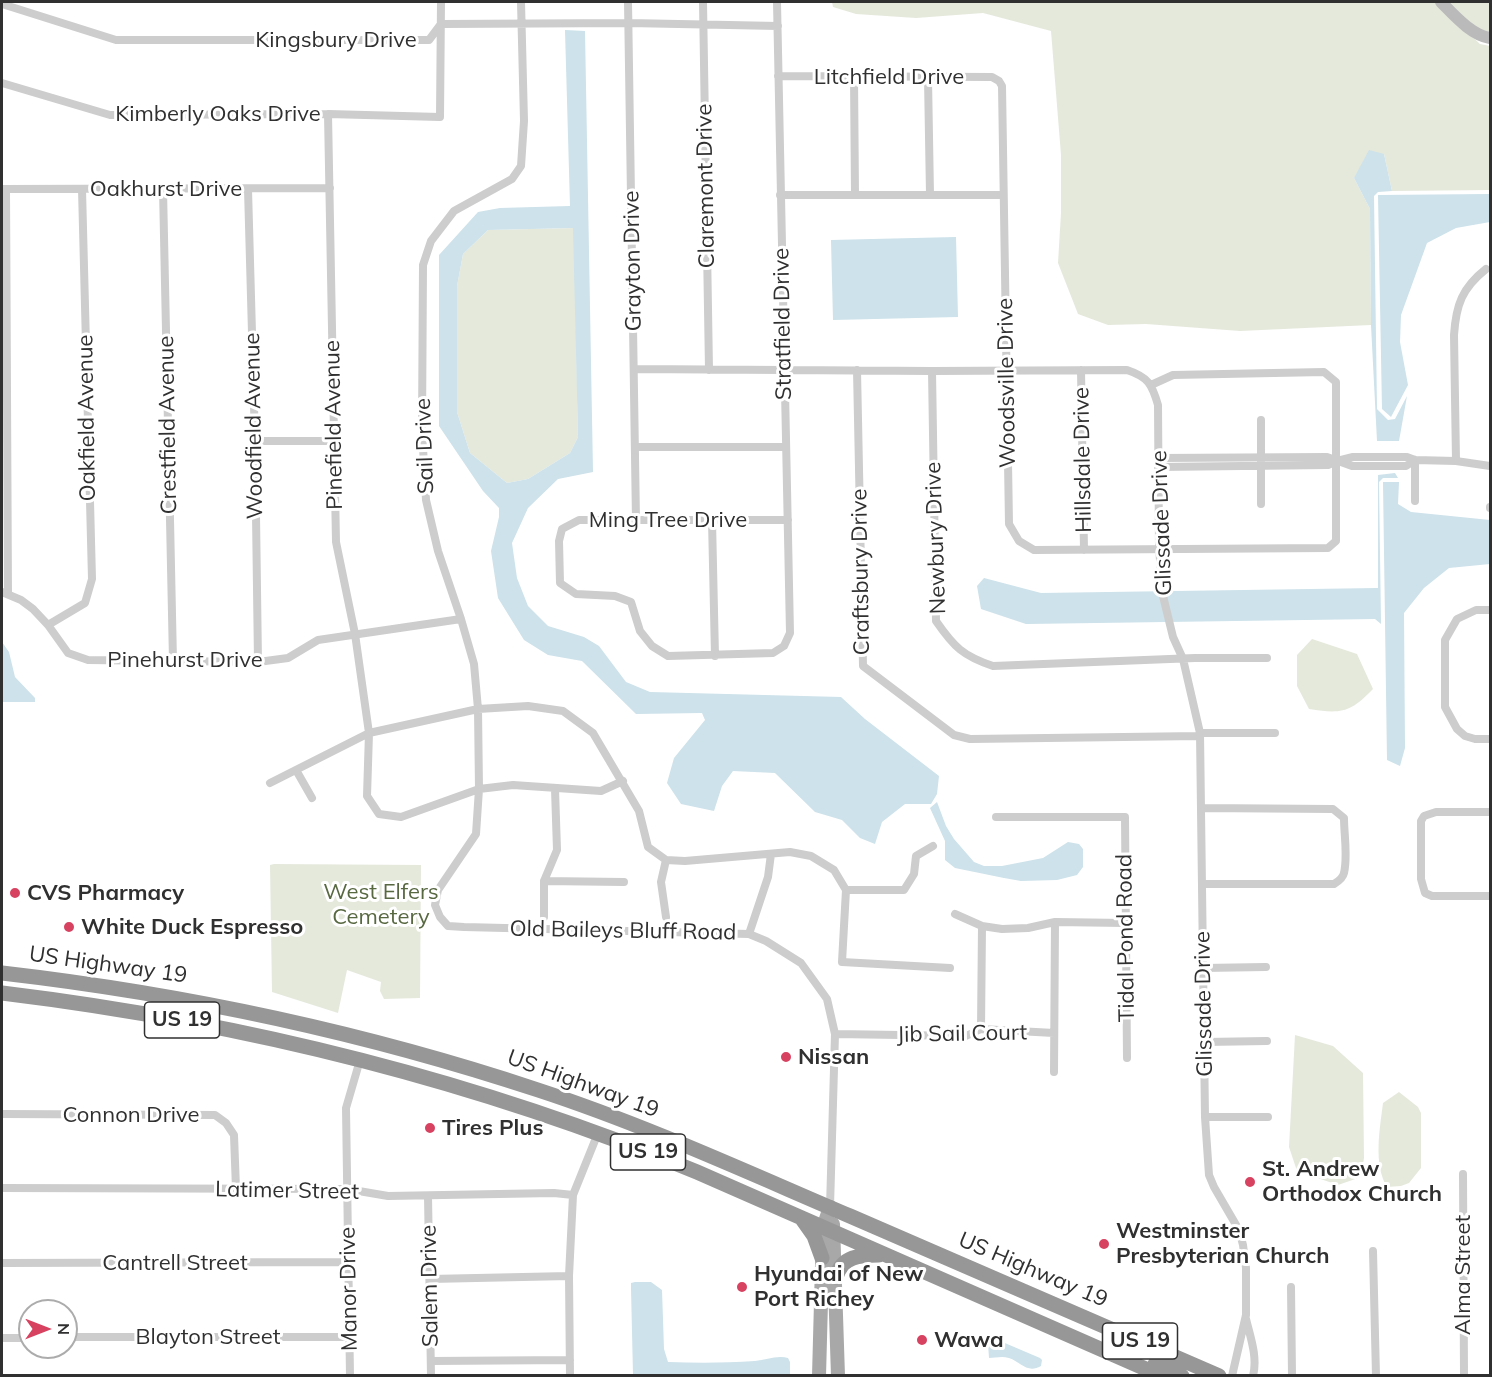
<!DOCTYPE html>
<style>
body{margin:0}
#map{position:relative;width:1492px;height:1377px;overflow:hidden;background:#fff;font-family:Mulish,sans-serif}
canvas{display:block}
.frame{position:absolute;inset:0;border:3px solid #303030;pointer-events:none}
.north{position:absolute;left:18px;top:1299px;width:60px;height:60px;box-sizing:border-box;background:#fff;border:2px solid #acacac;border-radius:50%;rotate:90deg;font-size:16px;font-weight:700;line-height:24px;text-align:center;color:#303030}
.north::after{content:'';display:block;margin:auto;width:21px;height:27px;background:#d74261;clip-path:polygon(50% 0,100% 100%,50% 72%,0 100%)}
</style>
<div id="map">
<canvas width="1492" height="1377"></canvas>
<div class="frame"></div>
<div class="north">N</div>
</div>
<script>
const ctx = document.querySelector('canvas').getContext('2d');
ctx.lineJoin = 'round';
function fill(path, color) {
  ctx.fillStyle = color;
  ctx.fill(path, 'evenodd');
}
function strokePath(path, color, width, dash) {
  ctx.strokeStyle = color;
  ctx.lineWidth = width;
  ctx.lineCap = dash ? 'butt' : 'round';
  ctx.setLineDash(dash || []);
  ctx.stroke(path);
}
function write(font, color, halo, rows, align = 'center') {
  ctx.font = font + ' Mulish,sans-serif';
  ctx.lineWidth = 6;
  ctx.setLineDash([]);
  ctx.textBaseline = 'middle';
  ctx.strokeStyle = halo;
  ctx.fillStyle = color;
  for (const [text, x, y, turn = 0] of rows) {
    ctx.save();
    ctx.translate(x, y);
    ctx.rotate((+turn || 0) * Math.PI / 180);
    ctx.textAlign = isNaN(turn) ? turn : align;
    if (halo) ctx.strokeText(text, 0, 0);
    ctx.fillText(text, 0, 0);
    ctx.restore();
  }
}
fill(new Path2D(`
 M 832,2 L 1435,2 L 1480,44 L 1490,46 L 1490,190 L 1392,191 L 1384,154 L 1354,178 L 1370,209 L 1371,325 L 1240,331 L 1146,324 L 1108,325 L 1078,314 L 1058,263 L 1061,213 L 1061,155 L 1051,31 L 983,13 L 916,18 L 856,14 L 833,7 Z
 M 1447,2 L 1490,2 L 1490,32 C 1473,29 1459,13 1447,2 Z
 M 574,228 L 578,437 L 570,453 L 528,479 L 507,483 L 470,453 L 457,412 L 457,286 L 463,254 L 488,230 Z
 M 1312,639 L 1357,654 L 1373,689 C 1350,713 1341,714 1309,709 L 1297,686 L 1297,655 Z
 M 274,864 L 421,865 L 420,998 L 384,999 L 380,991 L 381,982 L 347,970 L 338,1013 L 272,992 L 270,865 Z
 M 1295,1035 L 1333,1046 L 1363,1073 L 1364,1158 L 1361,1177 L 1338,1185 L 1297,1171 L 1289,1147 Z
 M 1399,1092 L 1418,1107 L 1421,1113 L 1421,1168 L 1409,1183 L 1401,1186 L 1387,1187 C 1373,1164 1380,1128 1383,1103 Z`), '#e5e9dc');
fill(new Path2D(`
 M 565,30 L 585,31 L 593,472 L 558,479 L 528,508 L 512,543 L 517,578 L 528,606 L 548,626 L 584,637 L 599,646 L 626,682 L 650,692 L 841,697 L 865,719 L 939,776 L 937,794 L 931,804 L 905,804 L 882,822 L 875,844 L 860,838 L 842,820 L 815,812 L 775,773 L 733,771 L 722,786 L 714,811 L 681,804 L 667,783 L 674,758 L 705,720 L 702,713 L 636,714 L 582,661 L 548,655 L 524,640 L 498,598 L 491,551 L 499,517 L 499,508 L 483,491 L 439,426 L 439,255 L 478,212 L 500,208 L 570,206 ZM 573,228 L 578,437 L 570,453 L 528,479 L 507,483 L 470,453 L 457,412 L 457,286 L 463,254 L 488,230 Z
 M 1369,150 L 1384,154 L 1392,191 L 1378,192 L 1374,196 L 1377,409 L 1388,420 L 1395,419 L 1407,396 L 1399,441 L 1377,441 L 1371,325 L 1370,209 L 1354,178 Z
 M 1490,194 L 1490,222 L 1456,228 L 1427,243 L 1401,315 L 1400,342 L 1408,385 L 1391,417 L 1382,409 L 1378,195 Z
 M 956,237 L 958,317 L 833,320 L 831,240 Z
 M 1395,473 L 1398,478 L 1383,478 L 1379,482 L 1381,624 L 1375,619 L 1026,624 L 981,609 L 977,586 L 984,578 L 1041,593 L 1378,588 L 1378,475 Z
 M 1383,482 L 1399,482 L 1398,504 L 1411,512 L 1490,520 L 1490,564 L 1449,568 L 1424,588 L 1404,613 L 1405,748 L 1400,766 L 1387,760 Z
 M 2,642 L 9,652 L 15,677 L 35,698 L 35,702 L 2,702 Z
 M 937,802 L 946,826 L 954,839 L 974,862 L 984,866 L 1002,866 L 1043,858 L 1068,842 L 1079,844 L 1083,849 L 1083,867 L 1077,875 L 1057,880 L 1021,881 L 1004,878 L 955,868 L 945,860 L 945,841 L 930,808 Z
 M 635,1282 L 651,1282 L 662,1290 L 664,1349 L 668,1362 C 697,1363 726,1363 755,1361 C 766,1360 777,1355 788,1358 L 790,1362 L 790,1375 L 633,1375 L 631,1288 L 631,1283 Z
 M 993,1338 L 1040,1358 L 1042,1360 L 1041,1366 C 1027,1374 1021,1362 1009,1358 C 1002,1356 995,1358 989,1358 L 988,1343 Z`), '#cde2ea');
strokePath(new Path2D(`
 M 521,2 L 524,121 L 521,166 L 512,179 L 454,211 L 431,241 L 423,265 L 422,430 L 426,500 L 438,551 L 461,619 L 474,664 L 478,709 L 479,789 L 476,834 L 438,890 L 435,905 L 440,917 L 448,926 L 464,927 L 749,934 L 766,941 L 801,963 L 827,999 L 835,1034 L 830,1207
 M 628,2 L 636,521
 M 703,2 L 709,370
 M 777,2 L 790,633 L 784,646 L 773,653 L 668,656 L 652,646 L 640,631 L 631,602 L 615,596 L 576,594 L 560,583 L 559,541 L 562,529 L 579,520 L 788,520
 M 2,4 L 116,40 L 429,40 L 441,24 L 629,23 L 778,26
 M 778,76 L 992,77 L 999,81 L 1002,86 L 1009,524 L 1019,541 L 1034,550 L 1328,548 L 1336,541 L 1336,382 L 1324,372 L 1173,375 L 1151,385
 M 854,76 L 855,195
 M 928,78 L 930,195
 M 2,83 L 110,115 L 328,114 L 440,117 L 441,2
 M 328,114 L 336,542 L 355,634 L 369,733 L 367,796 L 379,814 L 401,817 L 479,789 L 513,785 L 601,791 L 623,781
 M 2,189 L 330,188
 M 6,189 L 8,594
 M 163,189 L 173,661
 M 248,189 L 255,441 L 258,662
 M 780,195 L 1003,195
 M 634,369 L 932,371 L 1127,370 C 1148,377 1152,384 1158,405 L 1159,548 L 1163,596 L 1173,637 L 1183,659 L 1200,733 L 1205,1117 L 1209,1175 L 1214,1187 L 1239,1230 L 1243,1245 L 1246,1268 L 1246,1315 L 1232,1376
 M 857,370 L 863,666 L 954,735 L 970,739 L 1200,736
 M 1081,370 L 1084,550
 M 932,371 L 936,621 C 954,647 963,656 993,666 L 1195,658 L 1267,658
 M 1261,420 L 1261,504
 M 255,441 L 335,441
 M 636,447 L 785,447
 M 1158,458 L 1327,457 L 1352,466 L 1406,466 L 1415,460
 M 1415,460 L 1415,501
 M 1456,461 L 1454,335 C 1456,305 1462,288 1486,269
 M 1158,467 L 1328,465 L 1337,461 L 1353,457 L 1407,457 L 1415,460 L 1456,461 L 1490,466
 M 1490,508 L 1490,507
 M 712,520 L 715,656
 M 2,592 L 21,600 L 33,609 L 48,625 L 68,653 L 88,660 L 258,662 L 288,658 L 318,640 L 461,619
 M 1490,610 L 1476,610 L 1457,619 L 1445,640 L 1445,707 L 1457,729 L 1465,736 L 1475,739 L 1490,739
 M 48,625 L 85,603 L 92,579 L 82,189
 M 1200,733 L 1275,733
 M 296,770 L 312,798
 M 270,783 L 369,733 L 478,709 L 528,706 L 563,711 L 593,733 L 639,811 L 648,847 L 666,860 L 685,861 L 790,852 L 811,856 L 834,870 L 846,890 L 842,962 L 950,968
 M 1201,808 L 1333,809 L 1344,818 C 1344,835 1348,856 1344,873 C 1343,878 1339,881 1334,884 L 1202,884
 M 1490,812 L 1436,812 L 1424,816 L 1421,821 L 1421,879 L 1425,893 L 1432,896 L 1490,896
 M 996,817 L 1125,817 L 1127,1058
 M 666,860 L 661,882 L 666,917
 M 544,881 L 624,882
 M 846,890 L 904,890 L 914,874 L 916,856 L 933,846
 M 955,914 L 982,926 L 1002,929 L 1028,928 L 1055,922 L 1125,923
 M 544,917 L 544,881 L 557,850 L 555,789
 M 749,934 L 768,877 L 771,854
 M 1203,968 L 1266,967
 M 981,1029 L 982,926
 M 835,1034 L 966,1036 L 981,1029 L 1054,1033
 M 1205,1042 L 1267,1041
 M 1054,1072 L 1055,922
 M 2,1114 L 215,1115 L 226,1123 L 234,1135 L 236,1189
 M 1205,1117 L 1268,1117
 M 1463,1174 L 1464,1376
 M 2,1188 L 347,1189 L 388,1196 L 554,1193 L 573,1195
 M 428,1196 L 431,1376
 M 1373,1251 L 1376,1376
 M 2,1263 L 349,1262
 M 430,1279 L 569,1276
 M 1291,1287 L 1292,1376
 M 1246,1319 C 1250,1336 1258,1357 1253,1376
 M 66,1337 L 350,1337
 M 2,1338 L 30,1338
 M 431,1361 L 570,1360
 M 350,1376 L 346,1108 L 360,1060
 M 570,1376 L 569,1276 L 573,1195 L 598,1133`), '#cdcdcd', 8);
strokePath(new Path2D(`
 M 1441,2 C 1454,15 1471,35 1490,38`), '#bababa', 12);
strokePath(new Path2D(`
 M 833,1224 L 838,1376
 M 819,1376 L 823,1228 L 830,1207`), '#a8a8a8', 14);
strokePath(new Path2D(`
 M 2,973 C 184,994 363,1032 538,1090 C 645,1125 747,1172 850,1216 C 973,1270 1096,1322 1219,1376
 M 2,993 C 240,1022 475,1080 697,1172 L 1162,1376
 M 802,1219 L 814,1236 L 822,1258
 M 836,1277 C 842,1256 860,1255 879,1255
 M 1155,1364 L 1182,1376`), '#979797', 15);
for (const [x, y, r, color] of [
 [15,893,6,"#d74261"],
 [69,927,6,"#d74261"],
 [786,1057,6,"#d74261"],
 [430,1128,6,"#d74261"],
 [1250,1182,6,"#d74261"],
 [1104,1244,6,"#d74261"],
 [742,1287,6,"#d74261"],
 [922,1340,6,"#d74261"]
]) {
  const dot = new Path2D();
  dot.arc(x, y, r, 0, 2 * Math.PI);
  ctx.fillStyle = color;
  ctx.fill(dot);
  strokePath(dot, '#fff', 2);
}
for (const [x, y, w] of [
 [182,1020,75],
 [648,1152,75],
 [1140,1341,75]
]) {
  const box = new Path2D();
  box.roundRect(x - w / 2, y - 18, w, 36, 4.5);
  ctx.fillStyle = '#fff';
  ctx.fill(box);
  strokePath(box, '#303030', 1.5);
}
write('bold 21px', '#303030', null, [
 ["US 19",182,1020],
 ["US 19",648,1152],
 ["US 19",1140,1341]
]);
write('22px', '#303030', '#fff', [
 ["Kingsbury Drive",336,40],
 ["Litchfield Drive",889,77],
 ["Kimberly Oaks Drive",218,114],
 ["Claremont Drive",706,186,-91],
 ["Oakhurst Drive",166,189],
 ["Grayton Drive",633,261,-91],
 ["Stratfield Drive",783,324,-91],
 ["Woodsville Drive",1007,383,-91],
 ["Oakfield Avenue",87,418,-91],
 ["Crestfield Avenue",168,425,-91],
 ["Pinefield Avenue",334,425,-91],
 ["Woodfield Avenue",254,426,-91],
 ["Sail Drive",425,446,-92],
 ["Hillsdale Drive",1083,460,-91],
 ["Ming Tree Drive",668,520],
 ["Glissade Drive",1162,523,-92],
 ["Newbury Drive",936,538,-92],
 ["Craftsbury Drive",861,572,-91],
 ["Pinehurst Drive",185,660],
 ["Old Baileys Bluff Road",623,931,1],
 ["Tidal Pond Road",1126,938,-91],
 ["US Highway 19",108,965,8],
 ["Glissade Drive",1204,1004,-91],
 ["Jib Sail Court",962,1034,-1],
 ["US Highway 19",583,1084,20],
 ["Connon Drive",131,1115],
 ["Latimer Street",287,1191,1],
 ["Cantrell Street",175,1263],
 ["US Highway 19",1033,1270,23],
 ["Alma Street",1463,1275,-90],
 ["Salem Drive",430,1286,-91],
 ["Manor Drive",349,1289,-91],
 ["Blayton Street",208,1337]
]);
write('22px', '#586841', '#fff', [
 ["West Elfers",381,892],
 ["Cemetery",381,917]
]);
write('bold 22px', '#303030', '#fff', [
 ["CVS Pharmacy",27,893],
 ["White Duck Espresso",81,927],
 ["Nissan",798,1057],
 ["Tires Plus",442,1128],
 ["St. Andrew",1262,1169],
 ["Orthodox Church",1262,1194],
 ["Westminster",1116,1231],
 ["Presbyterian Church",1116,1256],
 ["Hyundai of New",754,1274],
 ["Port Richey",754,1299],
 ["Wawa",934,1340]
], 'left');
</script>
